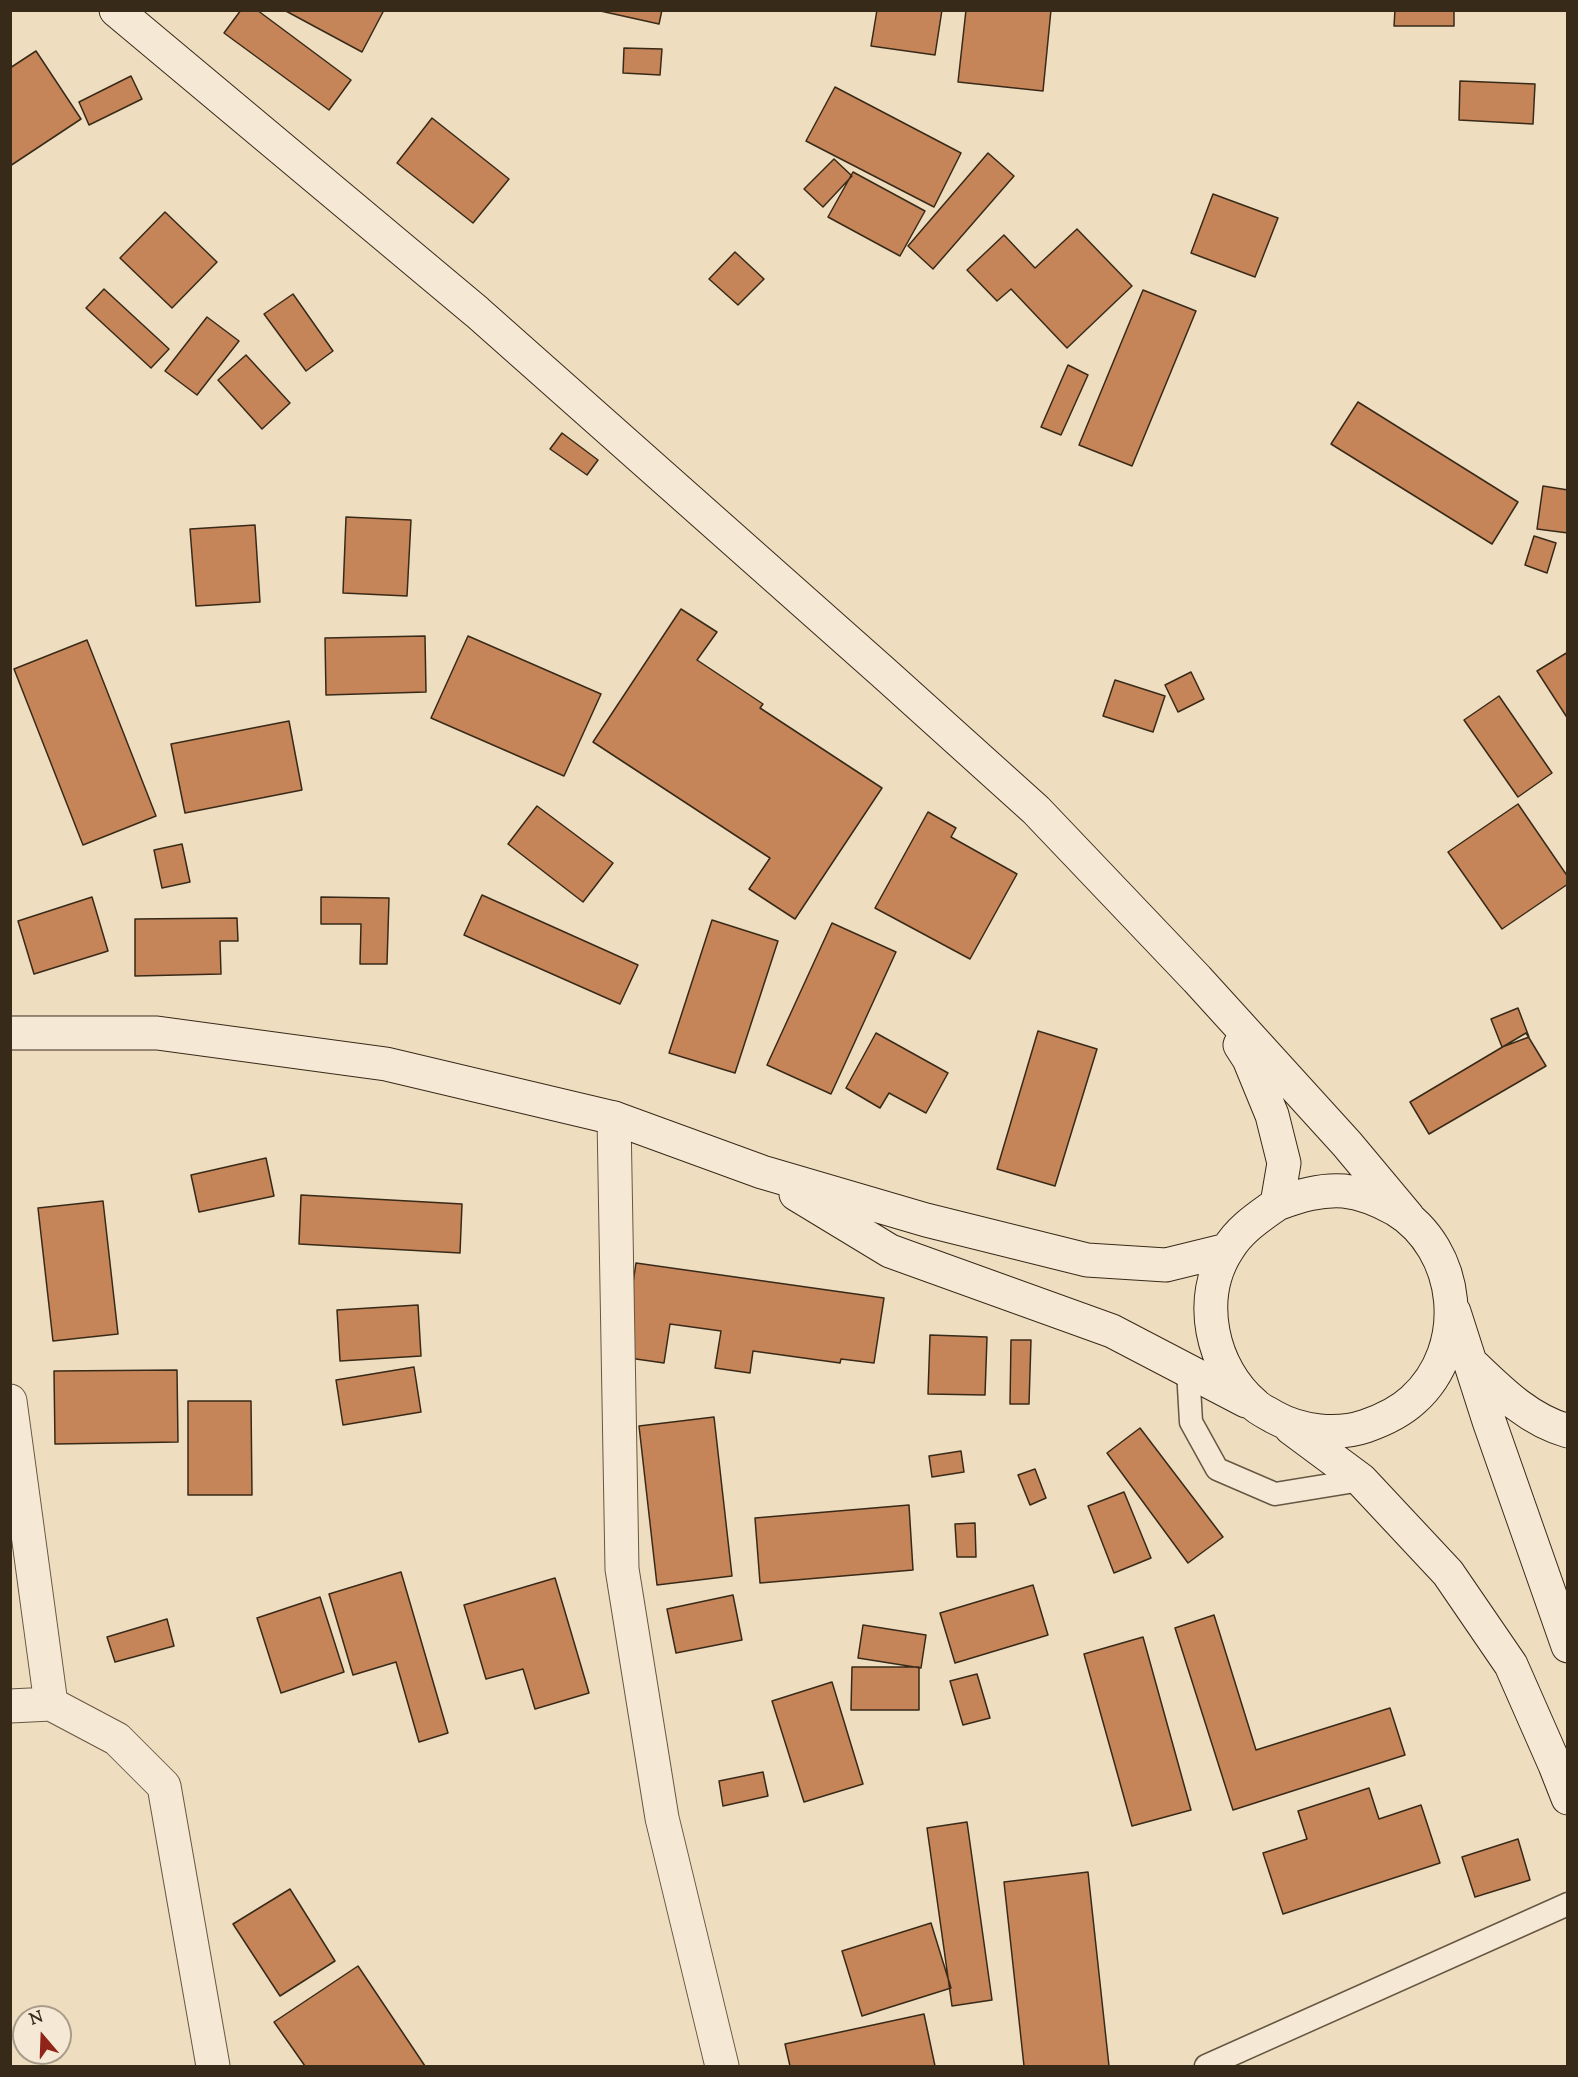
<!DOCTYPE html>
<style>
body{margin:0}
#map{position:relative;width:1578px;height:2077px;overflow:hidden;background:#efddc0;font-family:"Sorts Mill Goudy",serif}
canvas{display:block}
.frame{position:absolute;inset:0;border:12px solid #382a18;pointer-events:none}
.north{position:absolute;left:12px;top:2005px;width:60px;height:60px;box-sizing:border-box;background:#f5e9d6;border:2px solid #a99d8a;border-radius:50%;rotate:341deg;font-size:16px;font-weight:700;line-height:24px;text-align:center;color:#382a18}
.north::after{content:'';display:block;margin:auto;width:21px;height:27px;background:#8f2418;clip-path:polygon(50% 0,100% 100%,50% 72%,0 100%)}
</style>
<div id="map">
<canvas width="1578" height="2077"></canvas>
<div class="frame"></div>
<div class="north">N</div>
</div>
<script>
const ctx = document.querySelector('canvas').getContext('2d');
ctx.lineJoin = 'round';
function fill(path, color) {
  ctx.fillStyle = color;
  ctx.fill(path, 'evenodd');
}
function strokePath(path, color, width, dash) {
  ctx.strokeStyle = color;
  ctx.lineWidth = width;
  ctx.lineCap = dash ? 'butt' : 'round';
  ctx.setLineDash(dash || []);
  ctx.stroke(path);
}
const building = new Path2D(`
 M 241,10 L 257,10 L 351,80 L 329,110 L 224,33 Z
 M 284,10 L 384,10 L 362,52 Z
 M 596,10 L 662,10 L 659,24 Z
 M 877,10 L 942,10 L 935,55 L 871,46 Z
 M 966,10 L 1051,10 L 1043,91 L 958,82 Z
 M 1395,10 L 1454,10 L 1454,26 L 1394,26 Z
 M 624,48 L 662,49 L 660,75 L 623,73 Z
 M 36,51 L 81,119 L 10,166 L 10,68 Z
 M 131,76 L 142,99 L 89,125 L 79,102 Z
 M 1460,81 L 1535,84 L 1533,124 L 1459,120 Z
 M 835,87 L 961,153 L 934,207 L 806,141 Z
 M 432,118 L 509,179 L 473,223 L 397,163 Z
 M 988,153 L 1014,176 L 933,269 L 908,246 Z
 M 834,159 L 852,176 L 823,207 L 804,189 Z
 M 853,172 L 925,211 L 900,256 L 828,217 Z
 M 1213,194 L 1278,218 L 1255,277 L 1191,253 Z
 M 165,212 L 217,262 L 172,308 L 120,258 Z
 M 1077,229 L 1132,286 L 1067,348 L 1011,289 L 997,301 L 967,270 L 1004,235 L 1035,268 Z
 M 735,252 L 764,279 L 738,305 L 709,279 Z
 M 104,289 L 169,349 L 151,368 L 86,308 Z
 M 1143,290 L 1196,311 L 1132,466 L 1079,445 Z
 M 293,294 L 333,351 L 306,371 L 264,314 Z
 M 207,317 L 239,341 L 197,395 L 165,371 Z
 M 246,355 L 290,403 L 262,429 L 218,380 Z
 M 1068,365 L 1088,375 L 1061,435 L 1041,427 Z
 M 1358,402 L 1518,502 L 1492,544 L 1331,444 Z
 M 562,433 L 598,460 L 587,475 L 550,449 Z
 M 1543,486 L 1568,490 L 1568,533 L 1537,529 Z
 M 346,517 L 411,520 L 407,596 L 343,593 Z
 M 255,525 L 260,602 L 196,606 L 190,529 Z
 M 1534,536 L 1556,543 L 1547,573 L 1525,565 Z
 M 681,609 L 717,632 L 697,660 L 763,704 L 760,708 L 882,788 L 795,919 L 749,889 L 770,858 L 593,742 Z
 M 425,636 L 426,692 L 326,695 L 325,638 Z
 M 468,636 L 601,694 L 564,776 L 431,718 Z
 M 87,640 L 156,816 L 83,845 L 14,669 Z
 M 1568,652 L 1568,719 L 1537,671 Z
 M 1191,672 L 1204,699 L 1178,712 L 1165,685 Z
 M 1115,680 L 1165,696 L 1153,732 L 1103,716 Z
 M 1499,696 L 1552,773 L 1518,797 L 1464,720 Z
 M 289,721 L 302,790 L 185,813 L 171,744 Z
 M 1518,804 L 1568,877 L 1568,884 L 1502,929 L 1448,852 Z
 M 537,806 L 613,863 L 583,902 L 508,844 Z
 M 928,812 L 956,828 L 951,837 L 1017,874 L 970,959 L 875,908 Z
 M 182,844 L 190,882 L 162,888 L 154,850 Z
 M 482,895 L 638,965 L 620,1004 L 464,935 Z
 M 92,897 L 108,951 L 34,974 L 18,921 Z
 M 321,897 L 389,898 L 387,964 L 360,964 L 361,924 L 321,924 Z
 M 237,918 L 238,941 L 220,941 L 221,974 L 135,976 L 135,919 Z
 M 712,920 L 778,941 L 735,1073 L 669,1053 Z
 M 832,923 L 896,952 L 831,1094 L 767,1065 Z
 M 1518,1008 L 1529,1037 L 1502,1047 L 1491,1019 Z
 M 1038,1031 L 1097,1049 L 1055,1186 L 997,1169 Z
 M 876,1033 L 948,1073 L 926,1113 L 889,1093 L 880,1108 L 846,1088 Z
 M 1526,1033 L 1546,1066 L 1429,1134 L 1410,1102 Z
 M 266,1158 L 274,1196 L 199,1212 L 191,1175 Z
 M 301,1195 L 462,1204 L 460,1253 L 299,1244 Z
 M 103,1201 L 118,1334 L 53,1341 L 38,1208 Z
 M 636,1263 L 884,1298 L 874,1363 L 841,1359 L 840,1363 L 753,1351 L 750,1373 L 715,1368 L 721,1331 L 670,1324 L 664,1363 L 622,1357 Z
 M 418,1305 L 421,1356 L 340,1361 L 337,1310 Z
 M 930,1335 L 987,1337 L 985,1395 L 928,1394 Z
 M 1011,1340 L 1031,1340 L 1029,1404 L 1010,1404 Z
 M 414,1367 L 421,1412 L 343,1425 L 336,1380 Z
 M 177,1370 L 178,1442 L 55,1444 L 54,1371 Z
 M 188,1401 L 251,1401 L 252,1495 L 188,1495 Z
 M 714,1417 L 732,1576 L 657,1585 L 639,1426 Z
 M 1140,1428 L 1223,1537 L 1188,1563 L 1107,1453 Z
 M 961,1451 L 964,1472 L 932,1477 L 929,1456 Z
 M 1035,1469 L 1046,1498 L 1030,1505 L 1018,1475 Z
 M 1124,1492 L 1151,1558 L 1114,1573 L 1088,1506 Z
 M 909,1505 L 913,1570 L 760,1583 L 755,1518 Z
 M 975,1523 L 976,1557 L 957,1557 L 955,1524 Z
 M 401,1572 L 448,1733 L 419,1742 L 396,1662 L 353,1675 L 329,1594 Z
 M 555,1578 L 589,1693 L 535,1709 L 523,1669 L 486,1679 L 464,1605 Z
 M 1033,1585 L 1048,1635 L 955,1663 L 940,1613 Z
 M 733,1595 L 742,1640 L 676,1653 L 667,1609 Z
 M 320,1597 L 344,1672 L 281,1693 L 257,1618 Z
 M 1214,1615 L 1256,1750 L 1390,1708 L 1405,1755 L 1233,1810 L 1175,1628 Z
 M 167,1619 L 174,1646 L 115,1662 L 107,1637 Z
 M 863,1625 L 926,1635 L 921,1668 L 858,1658 Z
 M 1143,1637 L 1191,1810 L 1132,1826 L 1084,1654 Z
 M 852,1667 L 919,1667 L 919,1710 L 851,1710 Z
 M 977,1674 L 990,1718 L 963,1725 L 950,1681 Z
 M 832,1682 L 863,1784 L 804,1802 L 772,1701 Z
 M 763,1772 L 768,1796 L 723,1806 L 719,1781 Z
 M 1369,1788 L 1379,1819 L 1421,1805 L 1440,1863 L 1283,1914 L 1263,1853 L 1307,1839 L 1298,1811 Z
 M 967,1822 L 992,2000 L 952,2006 L 927,1828 Z
 M 1518,1839 L 1530,1880 L 1475,1897 L 1462,1857 Z
 M 1088,1872 L 1109,2066 L 1024,2066 L 1004,1882 Z
 M 290,1889 L 335,1961 L 280,1996 L 233,1924 Z
 M 931,1923 L 951,1988 L 862,2016 L 842,1951 Z
 M 358,1966 L 425,2066 L 305,2066 L 274,2022 Z
 M 924,2014 L 935,2066 L 790,2066 L 785,2044 Z`);
fill(building, '#c68459');
strokePath(building, '#382a18', 1.5);
const lane = new Path2D(`
 M 1188,1370 L 1191,1422 L 1217,1469 L 1275,1494 L 1361,1480
 M 1206,2066 L 1568,1904`);
const street = new Path2D(`
 M 614,1118 L 622,1569 L 662,1818 L 722,2066
 M 10,1401 L 51,1704
 M 10,1706 L 51,1704 L 117,1739 L 164,1786 L 213,2066`);
const secondary = new Path2D(`
 M 116,10 L 477,312 L 884,673 L 1036,810 L 1197,979 L 1347,1144 L 1408,1217
 M 10,1033 L 157,1033 L 386,1064 L 614,1118 L 762,1172 L 926,1220 L 1087,1260 L 1166,1265 L 1227,1250
 M 1240,1045 L 1249,1059 L 1272,1115 L 1284,1163 L 1277,1204 C 1259,1217 1240,1229 1228,1249 C 1196,1298 1211,1368 1255,1405 C 1260,1410 1268,1413 1274,1417 C 1301,1432 1337,1436 1366,1426 C 1383,1420 1400,1412 1413,1400 C 1471,1348 1461,1249 1395,1209 C 1379,1200 1362,1193 1344,1191 C 1321,1189 1299,1196 1277,1204
 M 796,1194 L 890,1251 L 1112,1331 L 1246,1401
 M 1454,1312 L 1489,1421 L 1568,1646
 M 1472,1364 C 1501,1392 1529,1420 1568,1431
 M 1291,1428 L 1361,1480 L 1448,1573 L 1511,1665 L 1555,1765 L 1568,1798`);
strokePath(lane, '#665742', 25);
strokePath(street, '#665742', 35);
strokePath(secondary, '#382a18', 35);
strokePath(lane, '#f5e9d6', 22);
strokePath(street, '#f5e9d6', 33);
strokePath(secondary, '#f5e9d6', 33);
</script>
